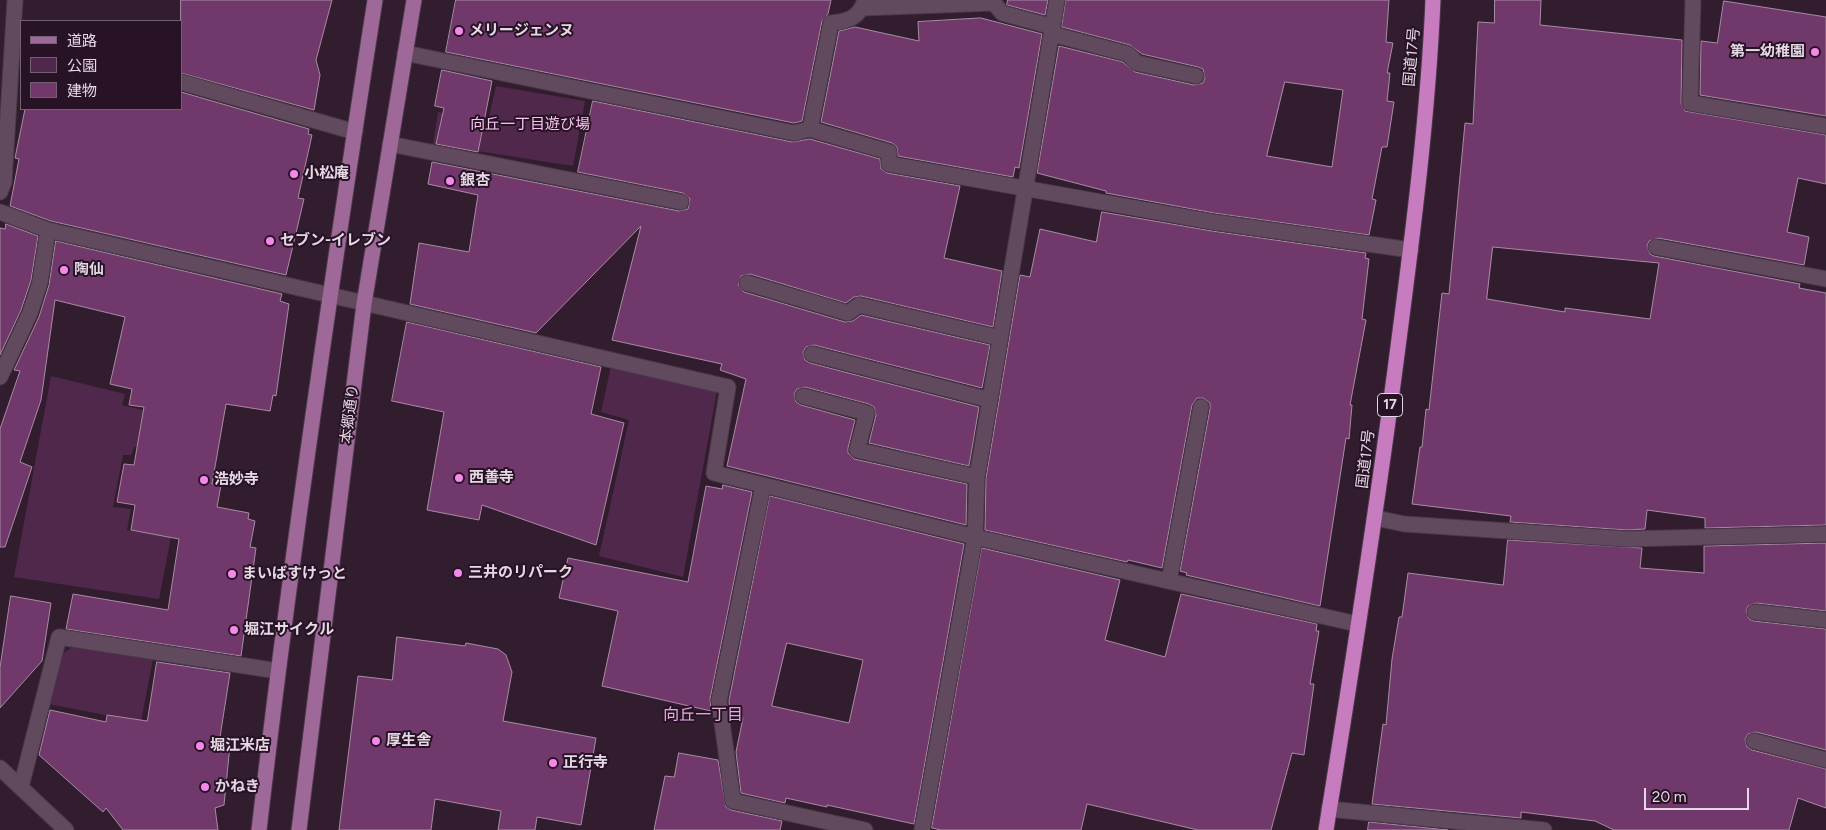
<!DOCTYPE html>
<meta charset="utf-8">
<style>
body{margin:0}
#map{position:relative;width:1826px;height:830px;overflow:hidden;background:#321d2f;font-family:Figtree,"Noto Sans JP",sans-serif}
canvas{display:block}
.legend{position:absolute;left:20px;top:20px;width:162px;height:90px;box-sizing:border-box;background:#271325;border:1px solid #736171;margin:0;padding:6px 9px;list-style:none;font-size:15px;color:#e5d7e3}
.legend li{display:flex;align-items:center;gap:10px;height:25px}
.legend b{width:25px;border:1px solid #736171}
.scale{position:absolute;left:1644px;top:788px;width:105px;height:22px;box-sizing:border-box;border:2px solid #e5d7e3;border-top:0;padding-left:6px;font-size:15px;line-height:18px;white-space:nowrap;color:#e5d7e3;-webkit-text-stroke:4px #271325;paint-order:stroke}
</style>
<div id="map">
<canvas width="1826" height="830"></canvas>
<ul class="legend">
<li><b style="height:6px;background:#9e6898"></b>道路</li>
<li><b style="height:14px;background:#4f284b"></b>公園</li>
<li><b style="height:14px;background:#71396b"></b>建物</li>
</ul>
<div class="scale">20 m</div>
</div>
<script>
const ctx = document.querySelector('canvas').getContext('2d');
ctx.lineJoin = 'round';
function fill(path, color) {
  ctx.fillStyle = color;
  ctx.fill(path, 'evenodd');
}
function strokePath(path, color, width, dash) {
  ctx.strokeStyle = color;
  ctx.lineWidth = width;
  ctx.lineCap = dash ? 'butt' : 'round';
  ctx.setLineDash(dash || []);
  ctx.stroke(path);
}
function write(font, color, halo, rows, align = 'center') {
  ctx.font = font + ' Figtree,"Noto Sans JP",sans-serif';
  ctx.lineWidth = 4;
  ctx.setLineDash([]);
  ctx.textBaseline = 'middle';
  ctx.strokeStyle = halo;
  ctx.fillStyle = color;
  for (const [text, x, y, turn = 0] of rows) {
    ctx.save();
    ctx.translate(x, y);
    ctx.rotate((+turn || 0) * Math.PI / 180);
    ctx.textAlign = isNaN(turn) ? turn : align;
    if (halo) ctx.strokeText(text, 0, 0);
    ctx.fillText(text, 0, 0);
    ctx.restore();
  }
}
fill(new Path2D(`
 M 496,86 L 585,101 L 573,166 L 433,144 L 438,112 L 488,121 Z
 M 611,366 L 717,391 L 683,577 L 599,556 L 629,420 L 601,412 Z
 M 51,376 L 125,394 L 122,405 L 146,411 L 140,447 L 134,447 L 131,455 L 123,455 L 113,507 L 131,509 L 127,530 L 171,537 L 159,599 L 14,577 Z
 M 79,643 L 153,659 L 141,722 L 48,704 L 60,655 Z`), '#4f284b');
const building = new Path2D(`
 M 181,0 L 332,0 L 316,60 L 320,75 L 314,110 L 181,73 Z
 M 456,0 L 831,0 L 828,14 L 822,21 L 802,121 L 794,123 L 446,52 Z
 M 1008,0 L 1048,0 L 1045,15 L 1007,5 Z
 M 1066,0 L 1389,0 L 1386,42 L 1393,43 L 1387,73 L 1390,73 L 1387,101 L 1394,102 L 1387,147 L 1382,147 L 1372,199 L 1376,200 L 1369,235 L 1214,213 L 1106,193 L 1106,191 L 1037,173 L 1059,46 L 1123,62 L 1135,72 L 1194,85 L 1203,83 L 1205,78 L 1203,69 L 1198,67 L 1142,54 L 1130,45 L 1062,27 ZM 1285,82 L 1343,90 L 1332,167 L 1267,156 Z
 M 1495,0 L 1541,0 L 1540,25 L 1682,40 L 1681,103 L 1685,111 L 1826,135 L 1826,184 L 1798,178 L 1787,232 L 1809,237 L 1804,265 L 1658,238 L 1649,241 L 1647,246 L 1650,254 L 1654,256 L 1800,284 L 1799,288 L 1826,293 L 1826,525 L 1705,528 L 1705,518 L 1647,510 L 1645,529 L 1627,530 L 1510,522 L 1511,516 L 1412,504 L 1420,447 L 1422,447 L 1426,409 L 1429,410 L 1442,293 L 1449,294 L 1465,123 L 1473,124 L 1478,22 L 1494,23 ZM 1493,247 L 1659,263 L 1650,319 L 1565,308 L 1565,312 L 1487,299 Z
 M 1724,1 L 1826,17 L 1826,116 L 1700,95 L 1701,41 L 1717,43 Z
 M 981,18 L 1042,34 L 1019,168 L 1015,167 L 1013,177 L 898,156 L 897,147 L 892,143 L 821,122 L 839,31 L 855,27 L 919,41 L 918,22 Z
 M 442,70 L 492,81 L 478,152 L 436,144 L 444,108 L 435,106 Z
 M 181,92 L 309,129 L 308,134 L 312,135 L 298,198 L 304,199 L 286,275 L 51,221 L 10,206 L 19,159 L 15,158 L 25,109 L 181,109 Z
 M 593,101 L 792,142 L 810,139 L 880,159 L 881,169 L 887,173 L 960,186 L 944,258 L 1002,271 L 993,327 L 861,296 L 854,297 L 846,303 L 750,274 L 741,276 L 738,285 L 744,292 L 845,322 L 853,321 L 861,315 L 990,345 L 982,388 L 814,345 L 806,347 L 803,352 L 805,360 L 810,363 L 979,407 L 969,466 L 869,443 L 876,415 L 874,407 L 869,404 L 805,387 L 797,389 L 794,394 L 796,402 L 801,405 L 855,420 L 848,448 L 848,453 L 854,459 L 967,484 L 966,525 L 727,466 L 746,379 L 720,370 L 722,364 L 612,340 L 641,226 L 536,333 L 410,304 L 419,243 L 469,252 L 478,195 L 428,184 L 432,162 L 679,211 L 688,209 L 690,199 L 683,193 L 578,172 Z
 M 1102,212 L 1212,231 L 1366,253 L 1365,258 L 1369,259 L 1362,319 L 1366,320 L 1350,405 L 1352,405 L 1349,439 L 1346,438 L 1320,606 L 1186,575 L 1187,573 L 1180,571 L 1210,409 L 1210,403 L 1203,398 L 1197,398 L 1192,405 L 1162,568 L 1128,560 L 1127,562 L 985,530 L 986,478 L 1020,275 L 1030,277 L 1040,229 L 1096,242 Z
 M 6,224 L 38,236 L 31,280 L 21,310 L 0,355 L 0,228 L 5,229 Z
 M 56,241 L 282,294 L 280,301 L 289,304 L 276,396 L 273,395 L 270,411 L 226,404 L 212,484 L 221,485 L 217,507 L 249,513 L 248,519 L 255,521 L 250,547 L 256,548 L 241,656 L 66,629 L 73,594 L 168,610 L 179,539 L 131,530 L 135,505 L 117,502 L 124,464 L 134,465 L 144,407 L 129,405 L 132,389 L 110,384 L 125,317 L 55,300 L 41,400 L 20,462 L 32,467 L 5,547 L 0,547 L 0,429 L 20,371 L 14,370 L 39,317 L 49,285 Z
 M 407,322 L 601,367 L 591,414 L 624,423 L 596,545 L 482,505 L 479,520 L 427,510 L 444,412 L 392,401 Z
 M 723,485 L 752,492 L 710,699 L 711,711 L 602,686 L 618,611 L 559,598 L 568,558 L 688,582 L 706,486 L 722,489 Z
 M 770,496 L 964,544 L 914,824 L 827,805 L 827,807 L 786,798 L 785,803 L 741,793 L 736,752 L 743,718 L 730,715 L 729,701 ZM 787,643 L 863,660 L 849,723 L 772,706 Z
 M 1508,540 L 1642,548 L 1640,568 L 1704,573 L 1704,546 L 1826,543 L 1826,611 L 1756,603 L 1748,606 L 1746,611 L 1749,619 L 1754,621 L 1826,629 L 1826,750 L 1756,732 L 1748,734 L 1745,739 L 1747,747 L 1752,750 L 1826,769 L 1826,808 L 1798,798 L 1789,830 L 1614,830 L 1595,821 L 1521,812 L 1521,818 L 1372,804 L 1383,724 L 1386,725 L 1392,659 L 1399,617 L 1402,617 L 1408,573 L 1503,585 Z
 M 982,548 L 1120,580 L 1105,640 L 1165,657 L 1181,594 L 1317,624 L 1316,631 L 1319,631 L 1310,684 L 1314,684 L 1304,755 L 1292,753 L 1271,830 L 1198,830 L 1087,804 L 1081,830 L 941,830 L 932,828 Z
 M 11,596 L 51,603 L 42,661 L 0,708 L 0,668 Z
 M 397,637 L 465,646 L 466,643 L 498,649 L 506,655 L 512,672 L 503,721 L 596,738 L 581,825 L 537,817 L 535,830 L 498,830 L 501,811 L 435,799 L 431,830 L 339,830 L 358,676 L 392,680 Z
 M 157,662 L 230,673 L 220,737 L 226,737 L 225,745 L 230,745 L 224,805 L 215,808 L 218,830 L 123,830 L 106,808 L 103,812 L 39,755 L 50,710 L 106,722 L 107,715 L 147,721 Z
 M 679,753 L 718,760 L 726,807 L 731,810 L 782,821 L 780,830 L 654,830 L 665,776 L 674,777 Z
 M 1369,822 L 1448,830 L 1368,830 Z`);
fill(building, '#71396b');
strokePath(building, '#a78ca3', 1);
const minor = new Path2D(`
 M 865,0 C 859,18 849,21 831,23 L 810,129 L 889,152 L 889,164 L 1213,222 L 1411,250
 M 1693,0 L 1690,103 L 1826,126
 M 862,8 L 994,3 L 1002,13 L 1053,27
 M 1052,34 L 1128,54 L 1137,63 L 1196,76
 M 405,53 L 794,133 L 810,129
 M 181,82 L 355,132
 M 390,144 L 681,202
 M 0,192 L 4,182 L 15,0
 M 0,212 L 48,230 L 728,387 L 714,473 L 975,537 L 1357,624
 M 1656,247 L 1826,279
 M 747,283 L 848,313 L 859,305 L 1000,338
 M 812,354 L 990,400
 M 0,377 L 30,313 L 40,282 L 48,230
 M 803,396 L 867,413 L 857,450 L 977,477
 M 763,486 L 719,701 L 733,801 L 865,830
 M 1376,518 L 1404,524 L 1627,539 L 1826,534
 M 1169,581 L 1201,407
 M 1755,612 L 1826,620
 M 1754,741 L 1826,760
 M 0,768 L 66,830
 M 21,787 L 59,637 L 278,671
 M 1329,809 L 1544,830
 M 922,830 L 975,537 L 977,477 L 1057,0`);
const major = new Path2D(`
 M 259,830 C 291,553 332,276 375,0
 M 299,830 L 364,304 L 414,0`);
const highway = new Path2D(`
 M 1326,830 C 1352,669 1377,509 1398,347 C 1413,232 1428,116 1433,0`);
strokePath(minor, '#4a3848', 17);
strokePath(major, '#4a3848', 17);
strokePath(highway, '#4a3848', 17);
strokePath(minor, '#624a5e', 15);
strokePath(major, '#9e6898', 15);
strokePath(highway, '#c67cbe', 15);
for (const [x, y, r, color] of [
 [459,31,5,"#f788eb"],
 [1815,52,5,"#f788eb"],
 [294,174,5,"#f788eb"],
 [450,181,5,"#f788eb"],
 [270,241,5,"#f788eb"],
 [64,270,5,"#f788eb"],
 [459,478,5,"#f788eb"],
 [204,480,5,"#f788eb"],
 [458,573,5,"#f788eb"],
 [232,574,5,"#f788eb"],
 [234,630,5,"#f788eb"],
 [376,741,5,"#f788eb"],
 [200,746,5,"#f788eb"],
 [553,763,5,"#f788eb"],
 [205,787,5,"#f788eb"]
]) {
  const dot = new Path2D();
  dot.arc(x, y, r, 0, 2 * Math.PI);
  ctx.fillStyle = color;
  ctx.fill(dot);
  strokePath(dot, '#271325', 2);
}
for (const [x, y, w] of [
 [1390,405,25]
]) {
  const box = new Path2D();
  box.roundRect(x - w / 2, y - 11.5, w, 23, 4);
  ctx.fillStyle = '#271325';
  ctx.fill(box);
  strokePath(box, '#e5d7e3', 1);
}
write('bold 14px', '#e5d7e3', null, [
 ["17",1390,405]
]);
write('bold 15px', '#e5d7e3', '#271325', [
 ["メリージェンヌ",469,31],
 ["第一幼稚園",1805,52,"right"],
 ["小松庵",304,174],
 ["銀杏",460,181],
 ["セブン-イレブン",280,241],
 ["陶仙",74,270],
 ["西善寺",469,478],
 ["浩妙寺",214,480],
 ["三井のリパーク",468,573],
 ["まいばすけっと",242,574],
 ["堀江サイクル",244,630],
 ["厚生舎",386,741],
 ["堀江米店",210,746],
 ["正行寺",563,763],
 ["かねき",215,787]
], 'left');
write('15px', '#e5d7e3', '#271325', [
 ["国道17号",1412,57,-85],
 ["本郷通り",350,414,-83],
 ["国道17号",1366,459,-83]
]);
write('15px', '#f8c5f1', '#271325', [
 ["向丘一丁目遊び場",530,125]
]);
write('16px', '#e8abe0', '#271325', [
 ["向丘一丁目",703,715]
]);
</script>
